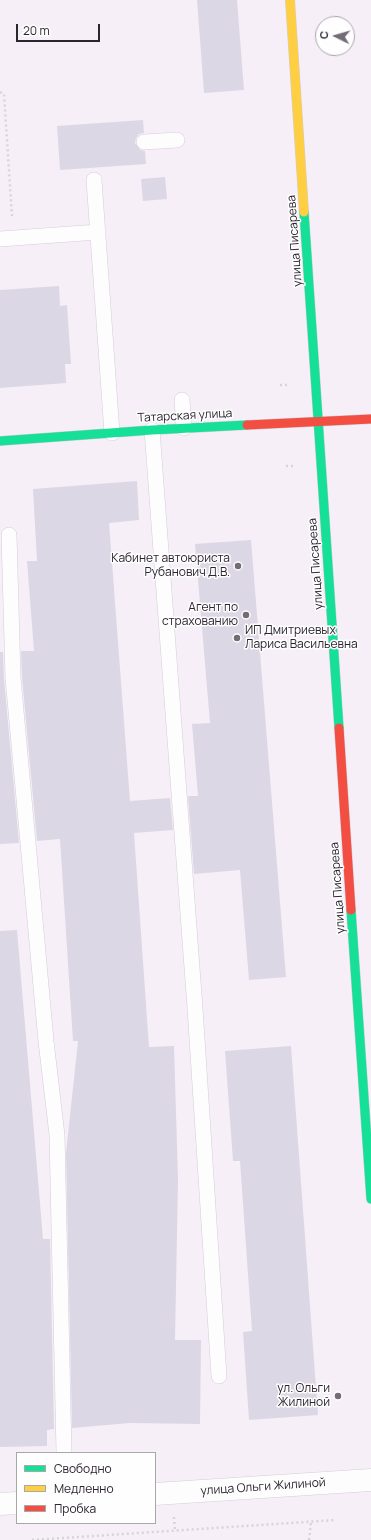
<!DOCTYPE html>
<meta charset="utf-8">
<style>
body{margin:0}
#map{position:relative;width:371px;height:1540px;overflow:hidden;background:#f6eff8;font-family:Manrope,sans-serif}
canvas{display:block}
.legend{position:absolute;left:16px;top:1452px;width:140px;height:72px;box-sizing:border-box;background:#fefefe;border:1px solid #aaa7ab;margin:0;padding:5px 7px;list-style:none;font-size:12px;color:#2c242f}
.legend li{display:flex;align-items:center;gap:8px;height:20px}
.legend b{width:20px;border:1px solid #aaa7ab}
.north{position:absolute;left:315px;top:16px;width:40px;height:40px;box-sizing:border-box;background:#fefefe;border:1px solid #aaa7ab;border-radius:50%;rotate:275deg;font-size:11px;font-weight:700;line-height:16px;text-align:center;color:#2c242f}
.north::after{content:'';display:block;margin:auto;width:14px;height:18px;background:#736b75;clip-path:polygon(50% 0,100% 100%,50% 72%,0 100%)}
.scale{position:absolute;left:16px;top:24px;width:84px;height:18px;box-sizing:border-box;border:2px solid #2c242f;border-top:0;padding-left:5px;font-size:12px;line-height:14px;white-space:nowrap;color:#2c242f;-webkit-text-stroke:3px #fefefe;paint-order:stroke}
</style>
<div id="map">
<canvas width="371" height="1540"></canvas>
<ul class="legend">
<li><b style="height:5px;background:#16e098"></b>Свободно</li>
<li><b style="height:5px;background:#ffcf43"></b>Медленно</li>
<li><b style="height:5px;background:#f24e42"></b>Пробка</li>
</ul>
<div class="north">С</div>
<div class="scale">20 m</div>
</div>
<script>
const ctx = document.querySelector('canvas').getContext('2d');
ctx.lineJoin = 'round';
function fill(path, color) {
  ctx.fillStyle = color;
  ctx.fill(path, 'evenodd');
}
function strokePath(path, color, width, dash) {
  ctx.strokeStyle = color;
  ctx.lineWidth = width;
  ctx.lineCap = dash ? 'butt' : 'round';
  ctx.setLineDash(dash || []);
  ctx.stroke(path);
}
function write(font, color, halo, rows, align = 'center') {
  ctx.font = font + ' Manrope,sans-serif';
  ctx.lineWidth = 3;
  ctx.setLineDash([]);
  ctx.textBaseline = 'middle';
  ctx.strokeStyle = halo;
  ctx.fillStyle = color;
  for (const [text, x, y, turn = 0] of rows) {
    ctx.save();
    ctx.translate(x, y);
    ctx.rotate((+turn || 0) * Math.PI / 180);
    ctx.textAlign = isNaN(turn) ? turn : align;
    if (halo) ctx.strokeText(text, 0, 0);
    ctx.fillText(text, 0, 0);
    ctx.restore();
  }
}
fill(new Path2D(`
 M 197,0 L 237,0 L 244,90 L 204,93 Z
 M 143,120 L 144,133 L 139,134 L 136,138 L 135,143 L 140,150 L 145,151 L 146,164 L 60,170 L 57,126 Z
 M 165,177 L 167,199 L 143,201 L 141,179 Z
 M 59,286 L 60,306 L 67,305 L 71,364 L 65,364 L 66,383 L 0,388 L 0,290 Z
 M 137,481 L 139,520 L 109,523 L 130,801 L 170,798 L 173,830 L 134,833 L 149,1047 L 174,1046 L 178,1180 L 175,1340 L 201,1340 L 200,1424 L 130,1423 L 72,1428 L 66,1153 L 78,1041 L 73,1041 L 60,839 L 37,841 L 22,677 L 21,651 L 34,651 L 27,561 L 37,561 L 33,489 Z
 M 251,540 L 286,977 L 249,980 L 240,870 L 194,874 L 188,796 L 198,796 L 192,724 L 210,723 L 195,544 Z
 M 0,652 L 3,652 L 4,679 L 19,843 L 0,844 Z
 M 17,930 L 43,1239 L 50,1239 L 54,1429 L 47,1430 L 47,1446 L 0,1447 L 0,931 Z
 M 291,1046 L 318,1415 L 249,1420 L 243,1332 L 252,1331 L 240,1161 L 233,1161 L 225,1051 Z`), '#dcd7e5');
const lane = new Path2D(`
 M 144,142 L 177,140
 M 94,180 L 112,433
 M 0,239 L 98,232
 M 182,400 L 184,428
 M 152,430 L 195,1008 L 219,1376
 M 9,535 L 13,678 L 46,1041 L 57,1135 L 64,1453`);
const street = new Path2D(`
 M 155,1494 L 371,1480
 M 0,1504 L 17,1503`);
const fast = new Path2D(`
 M 304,212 L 339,728
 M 0,441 L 152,430 L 247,425
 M 351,910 L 371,1199`);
const slow = new Path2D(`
 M 290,0 L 304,212`);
const jam = new Path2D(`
 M 247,425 L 371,419
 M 339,728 L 351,910`);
strokePath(lane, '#d4ccd6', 16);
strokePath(street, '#d4ccd6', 23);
strokePath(fast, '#d4ccd6', 10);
strokePath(slow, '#d4ccd6', 10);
strokePath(jam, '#d4ccd6', 10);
strokePath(new Path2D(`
 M 0,92 L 4,94 L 12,216
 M 280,385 L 290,385
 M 286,466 L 296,466
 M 174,1517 L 175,1531
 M 32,1540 L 336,1520
 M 309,1540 L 311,1522`), '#d7d4d7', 2.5, [2, 3]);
strokePath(lane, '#fefdfe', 15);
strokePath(street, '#fefdfe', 22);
strokePath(fast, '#16e098', 9);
strokePath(slow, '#ffcf43', 9);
strokePath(jam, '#f24e42', 9);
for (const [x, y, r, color] of [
 [238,566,4,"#736b75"],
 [246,615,4,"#736b75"],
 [237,638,4,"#736b75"],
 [338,1396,4,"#736b75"]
]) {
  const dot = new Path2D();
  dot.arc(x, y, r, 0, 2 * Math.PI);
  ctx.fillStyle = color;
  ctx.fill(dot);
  strokePath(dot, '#fefefe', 1.5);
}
write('12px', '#2c242f', '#fefefe', [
 ["улица Писарева",295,241,-94],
 ["Татарская улица",185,416,-3],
 ["улица Писарева",316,564,-94],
 ["улица Писарева",338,888,-94],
 ["улица Ольги Жилиной",263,1487,-4]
]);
write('12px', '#2c242f', '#fefefe', [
 ["Кабинет автоюриста",230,559],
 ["Рубанович Д.В.",230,573],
 ["Агент по",238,608],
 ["страхованию",238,622],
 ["ИП Дмитриевых",245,631,"left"],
 ["Лариса Васильевна",245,645,"left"],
 ["ул. Ольги",330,1389],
 ["Жилиной",330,1403]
], 'right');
</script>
